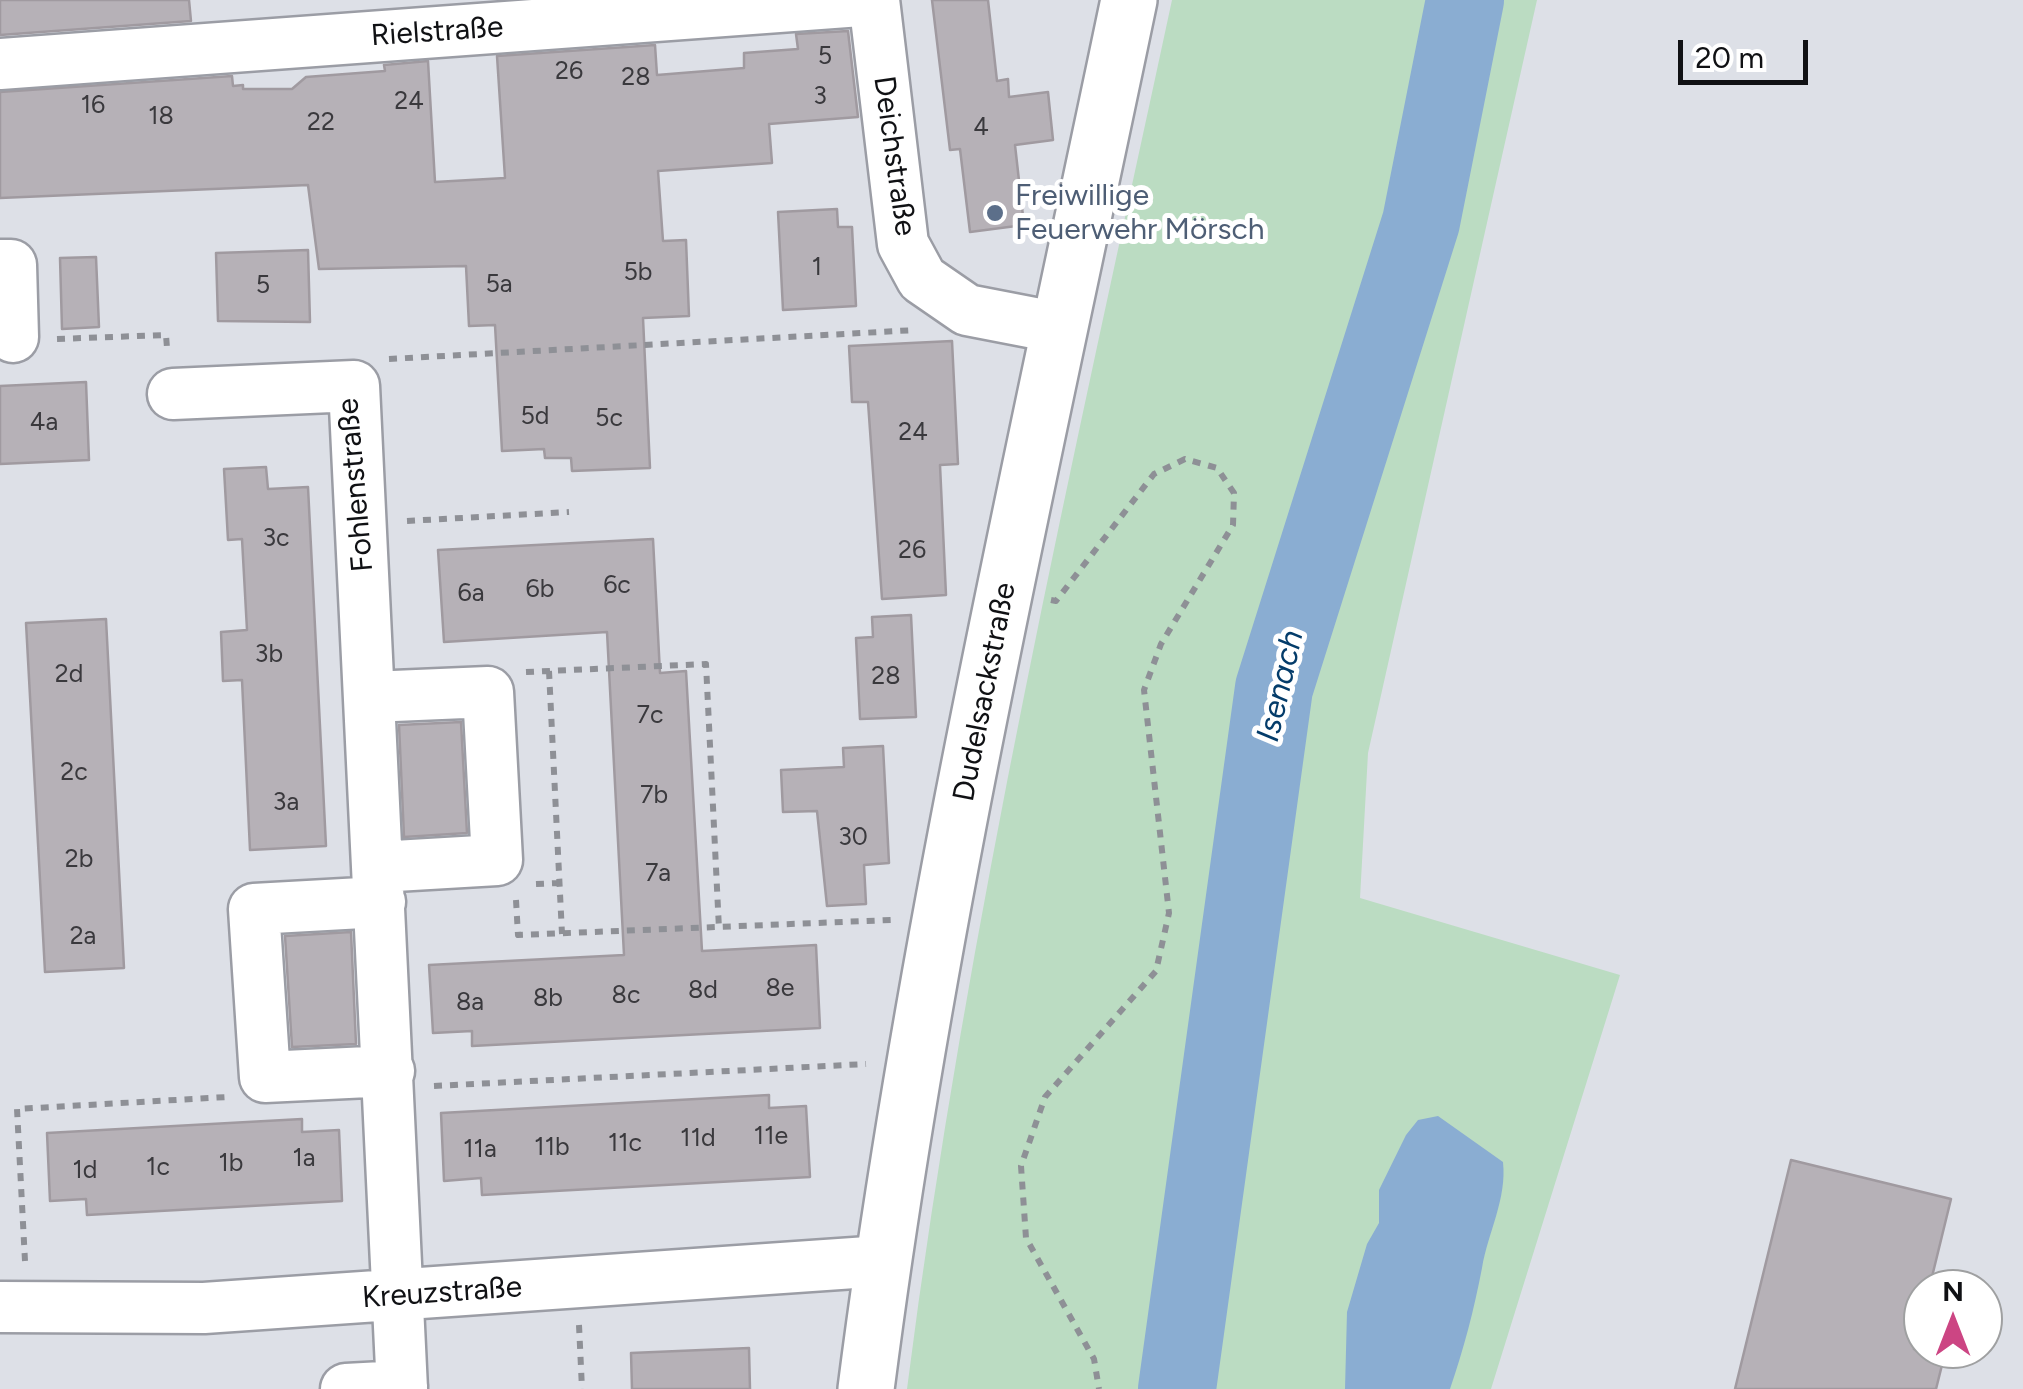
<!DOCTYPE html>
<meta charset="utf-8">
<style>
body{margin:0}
#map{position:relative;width:2023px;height:1389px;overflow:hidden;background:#dde0e7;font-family:Figtree,sans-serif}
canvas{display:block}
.north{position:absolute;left:1903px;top:1269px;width:100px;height:100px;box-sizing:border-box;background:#fff;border:2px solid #9fa0a1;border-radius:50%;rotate:0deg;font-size:28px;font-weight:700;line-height:40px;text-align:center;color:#101114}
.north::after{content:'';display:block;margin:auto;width:35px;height:45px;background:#cc4583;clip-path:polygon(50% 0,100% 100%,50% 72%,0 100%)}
.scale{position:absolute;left:1678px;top:40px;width:130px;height:45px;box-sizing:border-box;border:5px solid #101114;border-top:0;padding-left:12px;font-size:30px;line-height:35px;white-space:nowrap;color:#101114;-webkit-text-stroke:8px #fff;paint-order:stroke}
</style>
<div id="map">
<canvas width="2023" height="1389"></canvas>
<div class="north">N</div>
<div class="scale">20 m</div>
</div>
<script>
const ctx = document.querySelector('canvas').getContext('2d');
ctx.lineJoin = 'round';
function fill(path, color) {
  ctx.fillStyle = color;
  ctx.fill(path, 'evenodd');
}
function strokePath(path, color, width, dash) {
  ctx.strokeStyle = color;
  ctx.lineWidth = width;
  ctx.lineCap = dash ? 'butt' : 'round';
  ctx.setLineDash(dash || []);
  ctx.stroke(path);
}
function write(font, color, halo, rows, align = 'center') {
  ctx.font = font + ' Figtree,sans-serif';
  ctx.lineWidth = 10;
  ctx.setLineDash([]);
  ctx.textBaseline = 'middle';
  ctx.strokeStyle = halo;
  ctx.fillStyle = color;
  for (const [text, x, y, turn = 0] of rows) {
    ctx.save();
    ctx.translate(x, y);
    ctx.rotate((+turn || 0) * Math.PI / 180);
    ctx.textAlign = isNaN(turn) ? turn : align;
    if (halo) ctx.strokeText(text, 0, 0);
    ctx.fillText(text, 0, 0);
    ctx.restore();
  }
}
fill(new Path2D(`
 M 1172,0 L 1537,0 L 1368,753 L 1360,898 L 1620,975 L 1491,1389 L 907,1389 C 967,921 1073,461 1172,0 Z`), '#bbdcc2');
fill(new Path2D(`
 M 1438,1116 L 1503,1162 C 1507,1199 1488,1232 1482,1268 C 1474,1310 1464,1348 1450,1389 L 1345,1389 L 1347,1312 L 1367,1244 L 1379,1223 L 1379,1190 L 1406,1135 L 1418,1120 Z`), '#8aadd2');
strokePath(new Path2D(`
 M 1177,1389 L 1274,688 L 1421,222 L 1465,0`), '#8aadd2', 78);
const building = new Path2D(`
 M 0,0 L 189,0 L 191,21 L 0,35 Z
 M 932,0 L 988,0 L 997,81 L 1008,79 L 1009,97 L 1048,92 L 1053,140 L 1015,145 L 1024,225 L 970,232 L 960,149 L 950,150 Z
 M 848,31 L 858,117 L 769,124 L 772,163 L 658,171 L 663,241 L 686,240 L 689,316 L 643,318 L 650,468 L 572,471 L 571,458 L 545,458 L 544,449 L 502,451 L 495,325 L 469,326 L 466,266 L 319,269 L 308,185 L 0,198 L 0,92 L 232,76 L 233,86 L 243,85 L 243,89 L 292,89 L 306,77 L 385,71 L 384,65 L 428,61 L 435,182 L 505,178 L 497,56 L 655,45 L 657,75 L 744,68 L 744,53 L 798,49 L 796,34 Z
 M 837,209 L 838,227 L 852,227 L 856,306 L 783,310 L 778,212 Z
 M 308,250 L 310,322 L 218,321 L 216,253 Z
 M 96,257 L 99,327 L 62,329 L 60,258 Z
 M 952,341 L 958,464 L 940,465 L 946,595 L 882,599 L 868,402 L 852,402 L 849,346 Z
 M 86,382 L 89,460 L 0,464 L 0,386 Z
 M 266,467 L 268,489 L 308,487 L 326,846 L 250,850 L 242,680 L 223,681 L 221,632 L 247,630 L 242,539 L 228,540 L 224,469 Z
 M 653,539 L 660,673 L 686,671 L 702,951 L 816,945 L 820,1028 L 472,1046 L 472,1031 L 433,1033 L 429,965 L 624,955 L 607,632 L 444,642 L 438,550 Z
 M 911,615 L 916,717 L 860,719 L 856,638 L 873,637 L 872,617 Z
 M 106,619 L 124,968 L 45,972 L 26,623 Z
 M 461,722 L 467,833 L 404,837 L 399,725 Z
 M 883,746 L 889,863 L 864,865 L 866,904 L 827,906 L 817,811 L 783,812 L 781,770 L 844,767 L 843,748 Z
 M 351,932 L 356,1044 L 292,1047 L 285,936 Z
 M 769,1095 L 769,1108 L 806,1106 L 810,1177 L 482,1195 L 481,1178 L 444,1181 L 441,1113 Z
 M 302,1119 L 302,1132 L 339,1130 L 342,1201 L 87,1215 L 86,1199 L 50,1201 L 47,1133 Z
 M 1791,1160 L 1951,1199 L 1929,1289 L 1923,1289 L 1923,1314 L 1914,1349 L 1946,1349 L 1936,1389 L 1735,1389 Z
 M 749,1348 L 750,1389 L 632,1389 L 631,1353 Z`);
fill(building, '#b6b1b7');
strokePath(building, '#a09aa0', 2.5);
const minor = new Path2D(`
 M 0,64 L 874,0 L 903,244 L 922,279 L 967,310 L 1060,328
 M 0,265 L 11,265 L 13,337
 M 173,394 L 354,386 L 402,1389
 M 370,697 L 488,692 L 497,860 L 378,867
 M 380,902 L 254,909 L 265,1077 L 389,1071
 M 0,1307 L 204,1308 L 883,1261
 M 346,1389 L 402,1386`);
const tertiary = new Path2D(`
 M 866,1389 C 926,921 1033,461 1129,0`);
strokePath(minor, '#9b9da5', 55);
strokePath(tertiary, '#9b9da5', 60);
strokePath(new Path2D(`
 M 57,339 L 166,335 L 167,348
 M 389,359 L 916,330
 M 407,521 L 569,512
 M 1051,600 L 1056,601 L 1154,474 L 1185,459 L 1217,468 L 1234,493 L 1233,525 L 1161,644 L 1144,690 L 1169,913 L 1156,971 L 1045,1097 L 1021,1166 L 1026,1238 L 1094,1359 L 1099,1389
 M 549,671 L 562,934
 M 526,672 L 706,664 L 719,929
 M 536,884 L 559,883
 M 516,900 L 518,935 L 891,920
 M 434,1086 L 866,1064
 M 25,1261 L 17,1109 L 227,1097
 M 579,1325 L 582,1389`), '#8e9096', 6, [8, 8]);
strokePath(minor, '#fff', 50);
strokePath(tertiary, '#fff', 55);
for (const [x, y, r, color] of [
 [995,213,10,"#5c6f8a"]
]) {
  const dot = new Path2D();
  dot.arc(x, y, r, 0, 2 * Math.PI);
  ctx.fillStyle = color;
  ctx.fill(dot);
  strokePath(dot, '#fff', 4);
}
write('25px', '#3a393d', null, [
 ["5",825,57],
 ["26",569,72],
 ["28",636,78],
 ["3",820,97],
 ["24",409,102],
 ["16",93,106],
 ["18",161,117],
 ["22",321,123],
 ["4",981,128],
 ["1",817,268],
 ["5b",638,273],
 ["5a",499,285],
 ["5",263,286],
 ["5d",535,417],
 ["5c",609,419],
 ["4a",44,423],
 ["24",913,433],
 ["3c",276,539],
 ["26",912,551],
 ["6c",617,586],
 ["6b",540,590],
 ["6a",471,594],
 ["3b",269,655],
 ["2d",69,675],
 ["28",886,677],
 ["7c",650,716],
 ["2c",74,773],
 ["7b",654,796],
 ["3a",286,803],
 ["30",853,838],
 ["2b",79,860],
 ["7a",658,874],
 ["2a",83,937],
 ["8e",780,989],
 ["8d",703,991],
 ["8c",626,996],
 ["8b",548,999],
 ["8a",470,1003],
 ["11e",771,1137],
 ["11d",698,1139],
 ["11c",625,1144],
 ["11b",552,1148],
 ["11a",480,1150],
 ["1a",304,1159],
 ["1b",231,1164],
 ["1c",158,1168],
 ["1d",85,1171]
]);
write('30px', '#101114', '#fff', [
 ["Rielstraße",437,32,-4],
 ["Deichstraße",894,156,82],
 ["Fohlenstraße",356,485,-95],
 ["Dudelsackstraße",985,692,-79],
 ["Kreuzstraße",442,1293,-4]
]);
write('30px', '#4e5e75', '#fff', [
 ["Freiwillige",1015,196],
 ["Feuerwehr Mörsch",1015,230]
], 'left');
write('italic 32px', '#043c6a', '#fff', [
 ["Isenach",1281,686,-77]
]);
</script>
